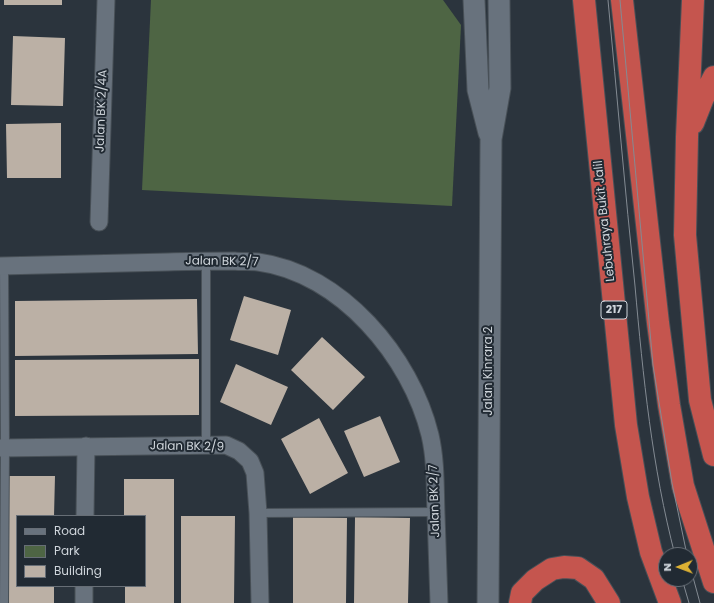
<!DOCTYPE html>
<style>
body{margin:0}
#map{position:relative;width:714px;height:603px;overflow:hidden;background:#2b343d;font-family:Poppins,sans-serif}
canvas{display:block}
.legend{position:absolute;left:16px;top:515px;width:130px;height:72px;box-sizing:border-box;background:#212a33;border:1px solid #676e76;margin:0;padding:5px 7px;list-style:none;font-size:12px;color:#cfd5db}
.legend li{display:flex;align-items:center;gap:8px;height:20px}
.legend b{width:20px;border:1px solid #676e76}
.north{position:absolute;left:658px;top:547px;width:40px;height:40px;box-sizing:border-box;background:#212a33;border:1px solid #676e76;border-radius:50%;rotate:269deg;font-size:11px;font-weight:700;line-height:16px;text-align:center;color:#cfd5db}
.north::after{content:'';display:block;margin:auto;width:14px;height:18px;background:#ddb133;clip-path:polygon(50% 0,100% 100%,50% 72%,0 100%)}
</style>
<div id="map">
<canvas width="714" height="603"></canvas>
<ul class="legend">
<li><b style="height:5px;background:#68727d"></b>Road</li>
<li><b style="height:11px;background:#4e6544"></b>Park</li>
<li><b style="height:11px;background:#bbb0a5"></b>Building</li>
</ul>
<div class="north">N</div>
</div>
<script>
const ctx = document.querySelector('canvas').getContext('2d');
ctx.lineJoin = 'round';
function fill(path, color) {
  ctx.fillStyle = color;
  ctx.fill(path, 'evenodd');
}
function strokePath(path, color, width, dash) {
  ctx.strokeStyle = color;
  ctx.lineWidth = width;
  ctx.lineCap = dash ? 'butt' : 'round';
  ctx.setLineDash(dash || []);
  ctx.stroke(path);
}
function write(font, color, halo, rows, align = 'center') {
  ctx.font = font + ' Poppins,sans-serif';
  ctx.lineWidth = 4;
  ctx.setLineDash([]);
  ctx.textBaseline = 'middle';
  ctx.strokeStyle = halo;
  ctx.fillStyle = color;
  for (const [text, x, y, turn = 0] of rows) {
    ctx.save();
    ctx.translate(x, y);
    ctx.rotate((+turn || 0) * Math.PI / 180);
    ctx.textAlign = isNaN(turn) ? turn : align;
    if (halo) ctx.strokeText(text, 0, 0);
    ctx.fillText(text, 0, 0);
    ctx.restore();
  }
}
fill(new Path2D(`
 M 151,0 L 443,0 L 461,25 L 452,206 L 142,190 Z`), '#4e6544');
fill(new Path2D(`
 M 4,0 L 62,0 L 62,5 L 4,5 Z
 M 13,36 L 65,38 L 63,106 L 11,105 Z
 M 61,123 L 61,178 L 7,178 L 6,124 Z
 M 244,296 L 291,310 L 278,355 L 230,340 Z
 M 197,299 L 198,354 L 15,356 L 15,301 Z
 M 322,337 L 365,377 L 333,410 L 291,370 Z
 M 199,359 L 199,415 L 15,416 L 15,360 Z
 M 236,364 L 288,387 L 271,425 L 220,402 Z
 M 380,416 L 400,462 L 364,477 L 344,431 Z
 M 319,418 L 348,473 L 310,494 L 281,439 Z
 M 8,476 L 55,476 L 54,516 L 17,516 L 17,586 L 54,586 L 54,603 L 7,603 Z
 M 124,479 L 174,479 L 174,603 L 125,603 L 125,586 L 145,586 L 145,516 L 124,516 Z
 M 181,516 L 235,516 L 234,603 L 181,603 Z
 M 293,517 L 347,518 L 346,603 L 293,603 Z
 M 355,517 L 410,518 L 408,603 L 354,603 Z`), '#bbb0a5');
const service = new Path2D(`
 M 206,261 L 206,445
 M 4,266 L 5,448 L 4,603
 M 258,513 L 436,512`);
const minor = new Path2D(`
 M 99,222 L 106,0
 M 0,266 C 56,265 112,263 168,262 C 190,261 212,261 234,261 C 241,262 250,261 258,262 C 341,273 411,357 430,435 C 436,461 435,487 436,514 C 437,544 438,573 439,603
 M 0,448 L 226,445 L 239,451 L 250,461 L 255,473 L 258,513 L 260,603
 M 85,516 L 86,446
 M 84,603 L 84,586`);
const tertiary = new Path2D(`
 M 474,0 L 478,90 L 489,133
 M 488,603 L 491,139 L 500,88 L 499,0`);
const trunk = new Path2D(`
 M 584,0 L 626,425 L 638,497 L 651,552 L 670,603
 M 622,0 L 658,323 L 669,405 L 683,486 L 714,582
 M 693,0 L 687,137 L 685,235 L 700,400 L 714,455
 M 693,123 L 703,98 L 714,77
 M 520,603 L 522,593 L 535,580 L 552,569 L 564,567 L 578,568 L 594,579 L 609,603`);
strokePath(service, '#485057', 10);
strokePath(minor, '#485057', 19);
strokePath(tertiary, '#485057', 23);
strokePath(trunk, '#485057', 24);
strokePath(service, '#68727d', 8);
strokePath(minor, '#68727d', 17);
strokePath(tertiary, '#68727d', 21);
strokePath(trunk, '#c5554e', 22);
strokePath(new Path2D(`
 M 608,0 C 617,95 625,191 635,286 C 643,376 652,467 675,555
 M 620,0 L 653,365 L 672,483 L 687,555
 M 690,566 L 700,603
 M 682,579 L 689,603`), '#848b93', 1);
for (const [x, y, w] of [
 [614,310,26]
]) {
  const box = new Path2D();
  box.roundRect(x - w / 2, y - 9, w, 18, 3);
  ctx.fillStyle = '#212a33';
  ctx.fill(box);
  strokePath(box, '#cfd5db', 1);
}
write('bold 11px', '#cfd5db', null, [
 ["217",614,310]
]);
write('12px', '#cfd5db', '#212a33', [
 ["Jalan BK 2/4A",102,111,-88],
 ["Lebuhraya Bukit Jalil",605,221,-96],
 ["Jalan BK 2/7",222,262,1],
 ["Jalan Kinrara 2",489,371,-90],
 ["Jalan BK 2/9",187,447,1],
 ["Jalan BK 2/7",435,501,-92]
]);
</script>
